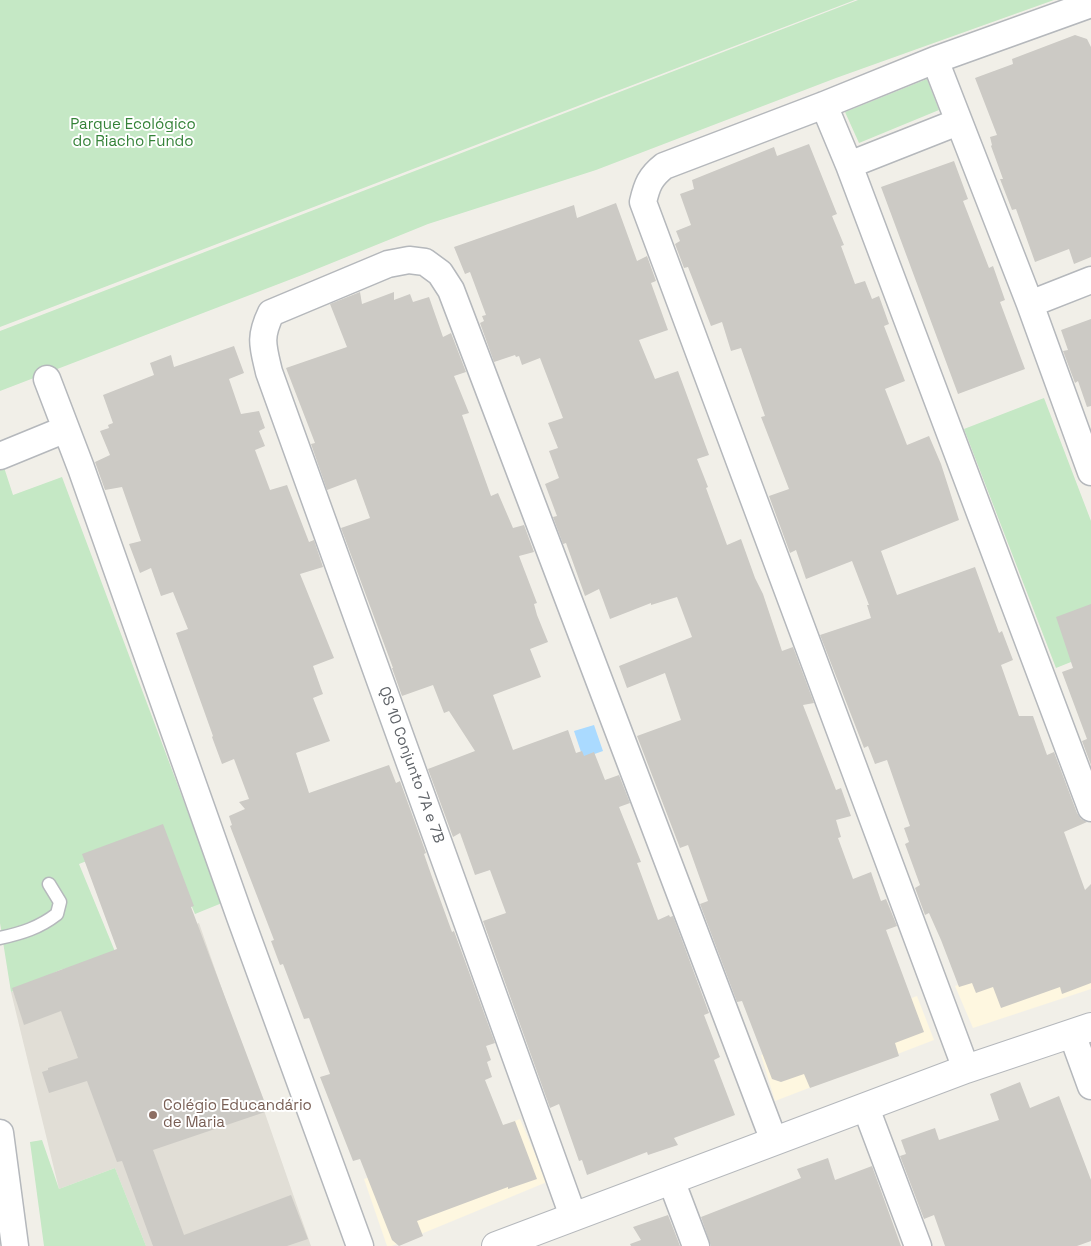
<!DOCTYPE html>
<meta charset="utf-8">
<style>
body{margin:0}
canvas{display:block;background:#f1efe8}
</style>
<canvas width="1091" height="1246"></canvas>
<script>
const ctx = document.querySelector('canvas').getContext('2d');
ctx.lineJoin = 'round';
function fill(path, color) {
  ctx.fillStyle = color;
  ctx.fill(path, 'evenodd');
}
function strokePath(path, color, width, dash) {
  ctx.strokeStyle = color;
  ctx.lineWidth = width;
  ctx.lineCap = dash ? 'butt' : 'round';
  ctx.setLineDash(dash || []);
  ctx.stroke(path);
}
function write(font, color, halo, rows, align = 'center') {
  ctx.font = font + ' "Space Grotesk",sans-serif';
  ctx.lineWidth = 4;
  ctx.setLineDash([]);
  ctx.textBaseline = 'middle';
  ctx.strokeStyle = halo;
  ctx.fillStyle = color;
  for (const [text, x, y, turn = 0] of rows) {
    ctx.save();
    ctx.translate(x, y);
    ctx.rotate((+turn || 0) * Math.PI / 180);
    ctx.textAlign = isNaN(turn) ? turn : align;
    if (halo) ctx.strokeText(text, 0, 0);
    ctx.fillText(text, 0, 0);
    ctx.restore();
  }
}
fill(new Path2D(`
 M 1091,936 L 1091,989 L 973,1028 L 955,986 Z
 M 917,996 L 934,1040 L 775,1101 L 761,1055 Z
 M 520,1119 L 547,1182 L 392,1246 L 387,1246 L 364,1179 Z`), '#fef7e0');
fill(new Path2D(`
 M 199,923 L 311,1246 L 146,1246 L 115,1168 L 59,1189 L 11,992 L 42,982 L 60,970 L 116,954 Z`), '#e1ded6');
fill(new Path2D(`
 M 0,0 L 855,0 L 0,327 Z
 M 858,0 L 1054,0 L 836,78 L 596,170 L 428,224 L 302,275 L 0,391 L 0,331 Z
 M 927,79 L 939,110 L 859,143 L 845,112 Z
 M 1044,398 L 1091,521 L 1091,654 L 1056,668 L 964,429 Z
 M 0,455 L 13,495 L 62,477 L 222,903 L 195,914 L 161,832 L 79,864 L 116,954 L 60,970 L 11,992 L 0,923 Z
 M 42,1140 L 59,1189 L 115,1168 L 146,1246 L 44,1246 L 30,1142 Z`), '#c5e8c5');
fill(new Path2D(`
 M 594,725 L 603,751 L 583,758 L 574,731 Z`), '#aadaff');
fill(new Path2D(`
 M 1075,35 L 1087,39 L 1091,47 L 1091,257 L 1074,264 L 1069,249 L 1035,262 L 1016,209 L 1012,210 L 1000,179 L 1003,179 L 991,146 L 992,145 L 990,137 L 997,135 L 975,78 L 1013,64 L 1012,59 Z
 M 809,144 L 837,214 L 832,216 L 844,245 L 841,246 L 855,284 L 865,281 L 872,299 L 879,296 L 889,324 L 884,326 L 905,381 L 885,389 L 907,445 L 929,436 L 941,464 L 959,520 L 881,551 L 897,595 L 975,567 L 999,633 L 1002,631 L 1013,660 L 1001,665 L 1019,716 L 1033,716 L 1047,755 L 1054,752 L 1077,813 L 1081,819 L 1087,822 L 1064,832 L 1085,890 L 1091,884 L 1091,983 L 1062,994 L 1060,987 L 1001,1008 L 993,987 L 976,993 L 972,983 L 959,987 L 941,940 L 929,913 L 925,915 L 915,888 L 920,885 L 905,844 L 909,842 L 904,828 L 910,826 L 887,760 L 875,764 L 868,746 L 864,748 L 820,635 L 871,618 L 867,605 L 869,605 L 852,561 L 806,579 L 796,550 L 790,553 L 769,496 L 789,489 L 761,417 L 765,416 L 741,348 L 731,351 L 722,322 L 711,326 L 688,267 L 684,268 L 675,244 L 680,241 L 676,231 L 691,225 L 680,194 L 694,189 L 692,180 L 774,147 L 777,156 Z
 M 954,161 L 968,199 L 963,201 L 989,268 L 993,266 L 1005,300 L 1000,302 L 1025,369 L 958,394 L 881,187 Z
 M 616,203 L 637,261 L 647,256 L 656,281 L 651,283 L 668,330 L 639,340 L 655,379 L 678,371 L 709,455 L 697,459 L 708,487 L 706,488 L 727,545 L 741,539 L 755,578 L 763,594 L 782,651 L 793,647 L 814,703 L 803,705 L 836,790 L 841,788 L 851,816 L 836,820 L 841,837 L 838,838 L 853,879 L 871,872 L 881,901 L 886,899 L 897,926 L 886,930 L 924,1032 L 895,1043 L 899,1056 L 810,1088 L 804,1074 L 781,1082 L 772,1079 L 742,1001 L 737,1002 L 700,904 L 708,901 L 688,845 L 680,848 L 637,736 L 681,720 L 665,673 L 627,688 L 619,666 L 692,637 L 677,597 L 651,605 L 651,603 L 610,619 L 599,589 L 585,596 L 566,543 L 563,544 L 553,517 L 557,516 L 545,484 L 559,478 L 549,451 L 558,448 L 548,423 L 563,418 L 540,358 L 522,365 L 519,356 L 516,357 L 515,355 L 494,362 L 480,323 L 484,321 L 482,316 L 486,315 L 470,272 L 465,274 L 454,247 L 574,205 L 577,218 Z
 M 360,292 L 362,304 L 394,292 L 394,300 L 410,294 L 413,302 L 429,297 L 443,337 L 451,333 L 466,372 L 454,376 L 469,413 L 462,415 L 491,496 L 498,493 L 513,528 L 524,525 L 534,552 L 519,556 L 537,603 L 534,604 L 537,615 L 548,642 L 530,649 L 541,677 L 493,695 L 513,750 L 568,730 L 576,753 L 582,751 L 584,756 L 594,752 L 605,780 L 619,775 L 630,803 L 619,807 L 641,862 L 637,863 L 658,920 L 669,915 L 670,917 L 673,916 L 709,1013 L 704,1015 L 720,1057 L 714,1060 L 735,1115 L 674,1138 L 678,1145 L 648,1155 L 647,1152 L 587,1175 L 582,1160 L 579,1161 L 559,1104 L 550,1108 L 483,921 L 506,913 L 490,870 L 475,875 L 460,833 L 453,837 L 428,769 L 475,751 L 449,711 L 444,713 L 433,685 L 402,696 L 392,668 L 393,668 L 341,528 L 370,518 L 356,479 L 327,490 L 311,444 L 315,443 L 286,368 L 347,347 L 330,304 Z
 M 1091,319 L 1091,406 L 1087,407 L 1078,381 L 1075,383 L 1063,351 L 1068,350 L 1061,330 Z
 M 234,346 L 244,373 L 229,379 L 241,414 L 259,411 L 265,428 L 259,431 L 265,446 L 255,450 L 270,490 L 287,485 L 309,542 L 314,540 L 323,567 L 300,574 L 334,658 L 313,666 L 323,694 L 313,698 L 330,741 L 296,753 L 309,793 L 389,765 L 396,783 L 400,781 L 426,853 L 424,854 L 432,877 L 452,932 L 454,931 L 495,1043 L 486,1046 L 491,1060 L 487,1062 L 492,1077 L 485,1080 L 503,1125 L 515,1121 L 537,1179 L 508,1189 L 508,1187 L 417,1221 L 423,1236 L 399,1246 L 392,1240 L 360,1159 L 353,1161 L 320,1077 L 330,1074 L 309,1018 L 304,1019 L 283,964 L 280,965 L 271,941 L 274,940 L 230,826 L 232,825 L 229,816 L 245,809 L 239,802 L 249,799 L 234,759 L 222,764 L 212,737 L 213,736 L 203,708 L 176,633 L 188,629 L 173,592 L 161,596 L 151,568 L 140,573 L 129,544 L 141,541 L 122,487 L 105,490 L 95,462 L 110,455 L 100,431 L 109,428 L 108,425 L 113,423 L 103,395 L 154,375 L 150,363 L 171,355 L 174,367 Z
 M 1091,604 L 1091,765 L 1082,741 L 1087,739 L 1062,672 L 1073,668 L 1056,617 Z
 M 163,824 L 194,906 L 191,907 L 268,1111 L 153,1150 L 184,1235 L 291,1195 L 308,1239 L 287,1246 L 153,1246 L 122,1161 L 117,1162 L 87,1081 L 49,1093 L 42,1072 L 48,1070 L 48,1068 L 78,1058 L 61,1011 L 24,1025 L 12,988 L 117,949 L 82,854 Z
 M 1020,1082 L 1030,1108 L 1059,1096 L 1091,1180 L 1091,1241 L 1077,1246 L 945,1246 L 934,1215 L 924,1219 L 900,1156 L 906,1154 L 901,1140 L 935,1128 L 939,1140 L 999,1120 L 990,1094 Z
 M 828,1158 L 835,1180 L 872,1166 L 901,1246 L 711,1246 L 701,1217 L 801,1178 L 797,1169 Z
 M 668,1215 L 680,1246 L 631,1246 L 630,1244 L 641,1240 L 633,1227 Z`), '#cccac5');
const service = new Path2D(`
 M 0,938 C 22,933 39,928 57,914 L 60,902 L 49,884`);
const minor = new Path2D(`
 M 935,60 L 1030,304 L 1091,472
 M 824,105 L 849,165 L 1091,808
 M 849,165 L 958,122
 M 1030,304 L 1091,280
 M 47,379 L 81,468 L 240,917 L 360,1246
 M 0,456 L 66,429
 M 1072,1034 L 1091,1086
 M 966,1069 L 643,202 C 647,185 650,177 664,166 L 824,105 L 935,60 L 1091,4
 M 866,1108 L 918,1246
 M 0,1133 L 15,1246
 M 671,1180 L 696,1246
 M 573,1216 L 269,372 C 263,346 259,338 271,313 L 388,264 L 409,260 L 425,262 L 440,273 L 451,290 L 774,1141`);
const tertiary = new Path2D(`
 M 496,1246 L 966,1069 L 1091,1027`);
strokePath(service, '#b5b8bc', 15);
strokePath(minor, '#b5b8bc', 29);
strokePath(tertiary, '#b5b8bc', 30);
strokePath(service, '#fff', 12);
strokePath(minor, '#fff', 26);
strokePath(tertiary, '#fff', 28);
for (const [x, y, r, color] of [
 [153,1115,5,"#8d6e63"]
]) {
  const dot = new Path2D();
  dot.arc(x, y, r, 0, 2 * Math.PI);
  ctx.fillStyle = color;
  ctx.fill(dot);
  strokePath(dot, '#fff', 2);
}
write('15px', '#348238', '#fff', [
 ["Parque Ecológico",133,125],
 ["do Riacho Fundo",133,142]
]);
write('15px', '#5f6368', '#fff', [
 ["QS 10 Conjunto 7A e 7B",411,765,70]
]);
write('15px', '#785e54', '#fff', [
 ["Colégio Educandário",163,1106],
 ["de Maria",163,1123]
], 'left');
</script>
